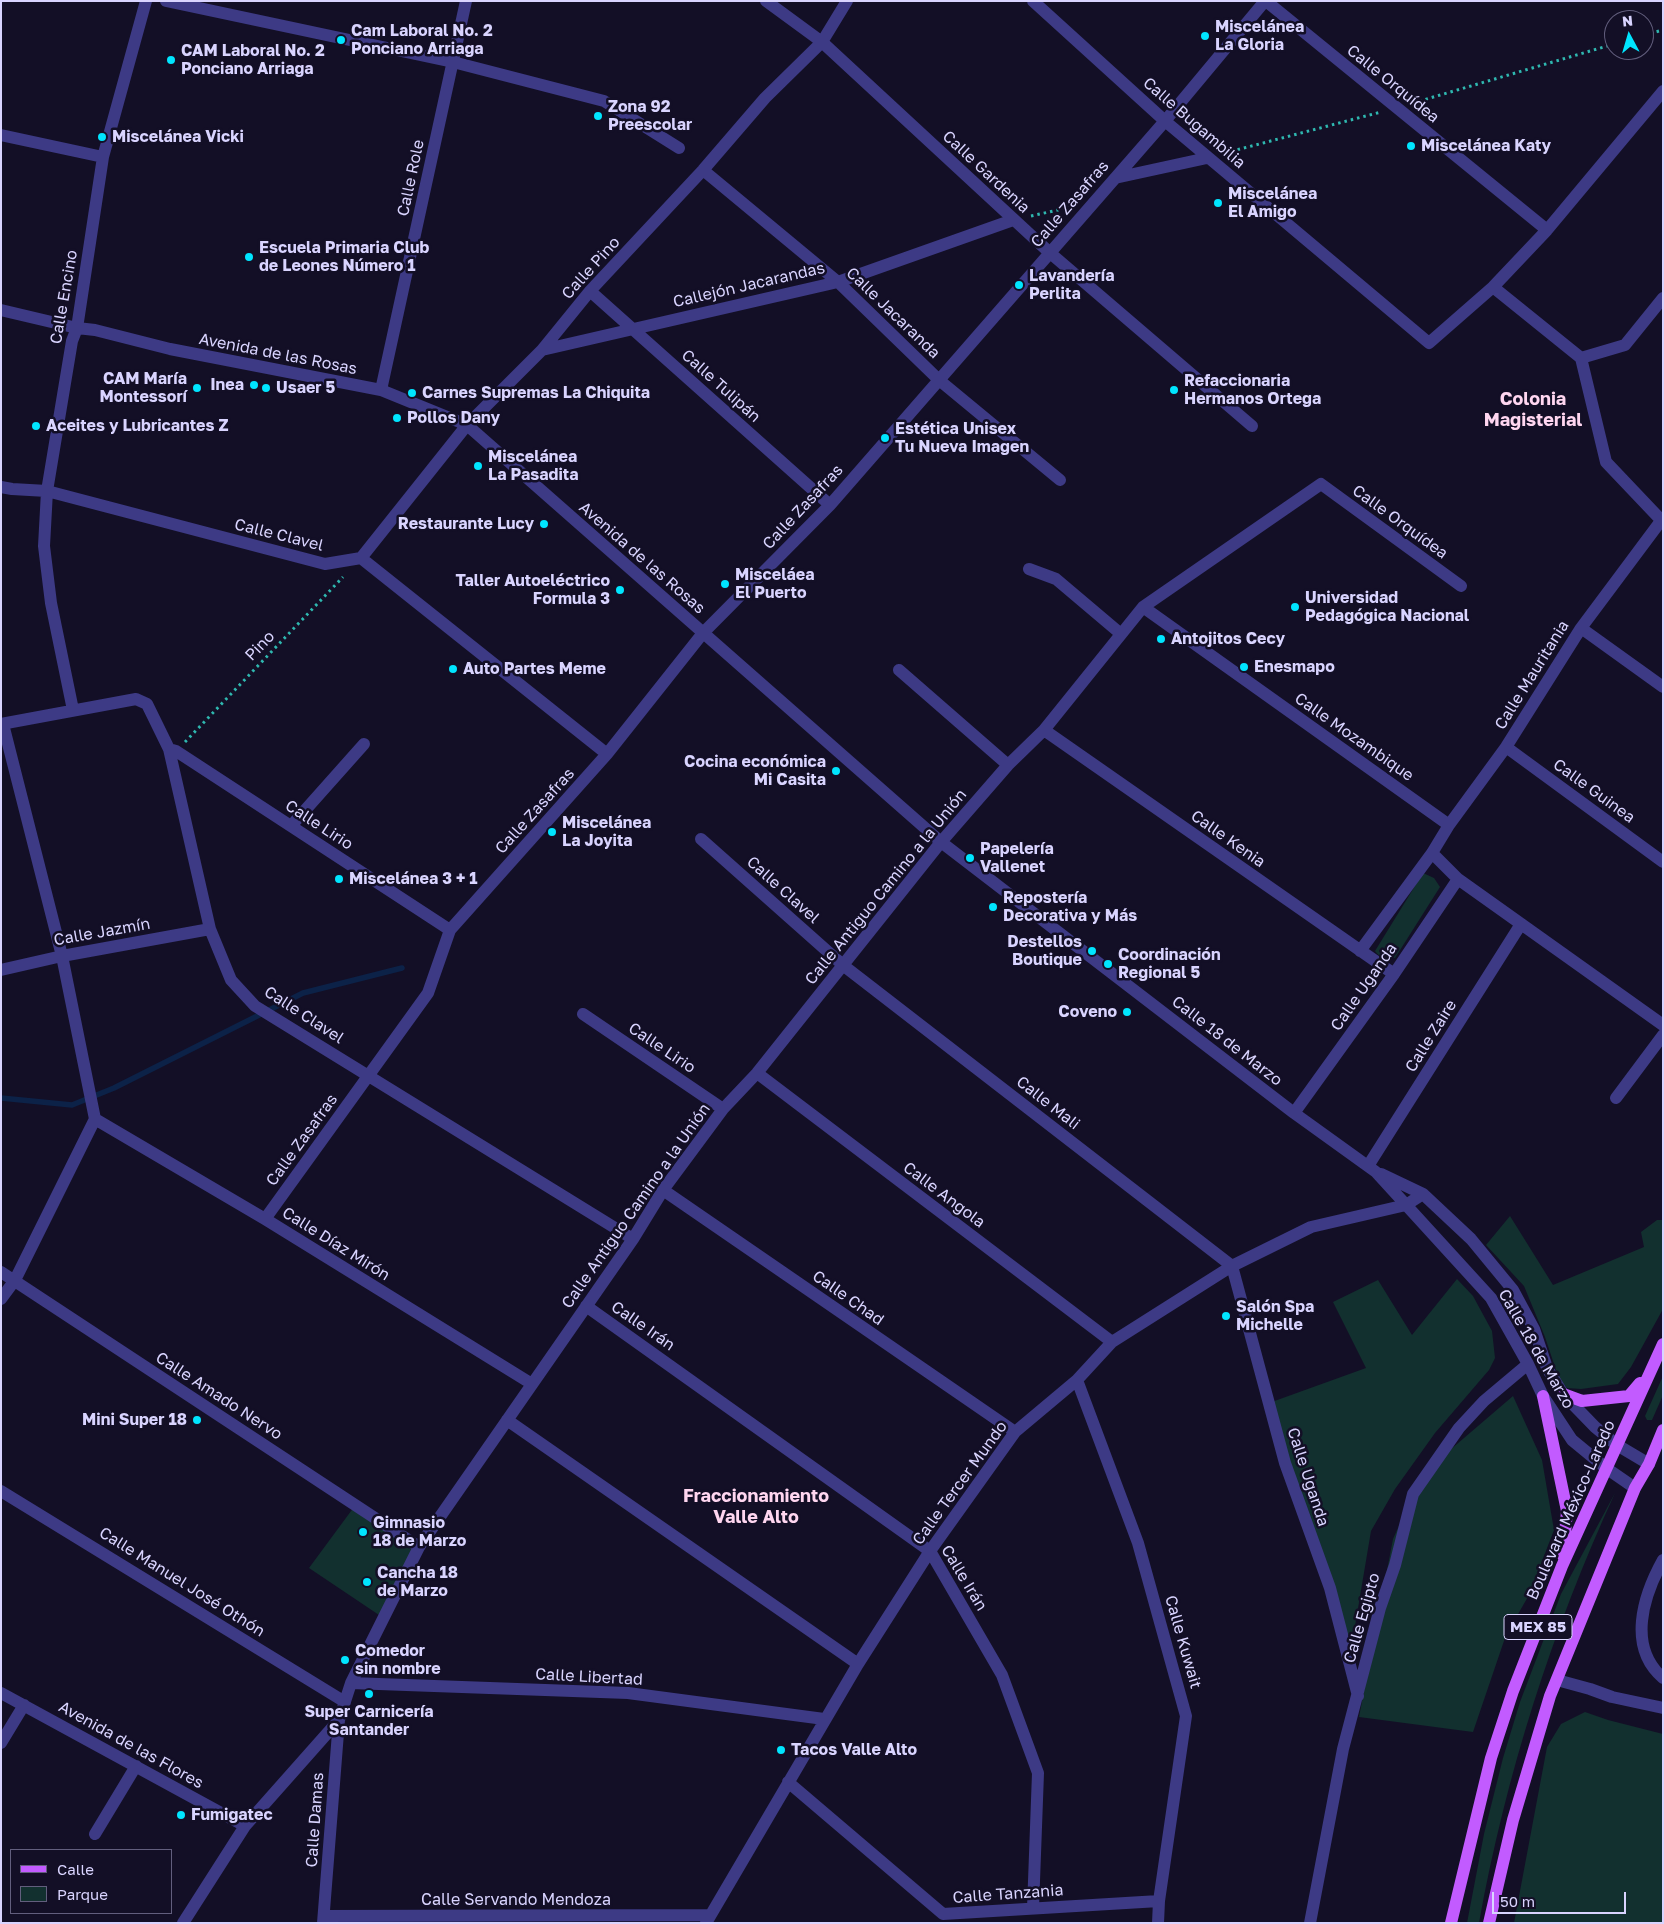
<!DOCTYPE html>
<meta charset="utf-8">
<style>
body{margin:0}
#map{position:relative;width:1664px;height:1924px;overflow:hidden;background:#130f26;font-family:"Golos Text",sans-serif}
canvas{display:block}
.frame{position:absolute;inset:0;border:2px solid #d9d4ff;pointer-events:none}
.legend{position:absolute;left:10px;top:1849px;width:162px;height:65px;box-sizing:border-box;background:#130f26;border:1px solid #625e7d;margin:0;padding:6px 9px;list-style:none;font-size:15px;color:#d9d4ff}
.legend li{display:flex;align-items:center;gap:10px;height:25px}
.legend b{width:25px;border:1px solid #625e7d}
.north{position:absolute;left:1604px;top:10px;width:50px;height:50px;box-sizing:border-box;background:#130f26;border:1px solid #625e7d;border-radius:50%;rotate:354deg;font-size:14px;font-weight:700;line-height:20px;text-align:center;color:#d9d4ff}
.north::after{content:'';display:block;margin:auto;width:18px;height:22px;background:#00e5ff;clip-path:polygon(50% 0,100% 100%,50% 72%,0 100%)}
.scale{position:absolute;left:1492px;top:1892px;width:134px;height:22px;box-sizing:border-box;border:2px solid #d9d4ff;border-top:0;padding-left:6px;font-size:15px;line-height:18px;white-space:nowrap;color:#d9d4ff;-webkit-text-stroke:4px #130f26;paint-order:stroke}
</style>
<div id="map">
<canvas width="1664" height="1924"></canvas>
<div class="frame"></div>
<ul class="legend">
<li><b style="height:6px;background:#c25bff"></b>Calle</li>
<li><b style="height:14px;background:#12302f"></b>Parque</li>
</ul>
<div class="north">N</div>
<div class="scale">50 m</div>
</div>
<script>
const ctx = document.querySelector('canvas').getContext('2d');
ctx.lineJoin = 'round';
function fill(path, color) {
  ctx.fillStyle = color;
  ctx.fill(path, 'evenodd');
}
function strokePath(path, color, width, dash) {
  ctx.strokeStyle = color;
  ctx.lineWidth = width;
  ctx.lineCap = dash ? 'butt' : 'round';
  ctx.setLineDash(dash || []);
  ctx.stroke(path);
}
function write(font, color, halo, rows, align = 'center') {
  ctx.font = font + ' "Golos Text",sans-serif';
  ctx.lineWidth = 5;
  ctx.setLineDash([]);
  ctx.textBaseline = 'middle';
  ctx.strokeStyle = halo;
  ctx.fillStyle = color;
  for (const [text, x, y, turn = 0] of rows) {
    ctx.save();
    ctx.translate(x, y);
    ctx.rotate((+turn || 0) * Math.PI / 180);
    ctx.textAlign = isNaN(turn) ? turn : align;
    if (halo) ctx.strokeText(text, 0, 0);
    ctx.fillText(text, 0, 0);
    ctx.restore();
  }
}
fill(new Path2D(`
 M 1423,873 L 1434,878 L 1440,887 L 1395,958 C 1387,959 1380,958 1375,951 Z
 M 1510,1216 L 1553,1285 L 1644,1247 L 1641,1232 L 1657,1220 L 1663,1220 L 1663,1309 L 1631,1367 L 1618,1384 L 1581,1389 L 1567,1388 L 1559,1379 L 1545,1337 L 1524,1286 L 1486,1245 Z
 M 1457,1279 L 1473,1296 L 1492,1331 L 1495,1358 L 1489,1370 L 1435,1433 L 1395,1489 L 1371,1531 L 1355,1626 L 1346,1647 L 1269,1403 L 1366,1368 L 1333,1302 L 1378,1280 L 1412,1335 Z
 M 1663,1376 L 1663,1395 L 1652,1420 L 1647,1420 L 1645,1416 Z
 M 1513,1396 L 1542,1460 L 1554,1530 L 1529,1595 L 1506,1635 L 1473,1732 L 1359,1717 L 1393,1539 L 1422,1474 Z
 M 1615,1493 C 1552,1630 1506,1774 1479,1923 L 1467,1923 L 1484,1834 L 1503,1758 L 1520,1702 L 1561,1594 Z
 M 354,1507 L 417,1547 L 382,1617 L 309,1568 Z
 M 1585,1712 L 1608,1720 L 1663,1734 L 1663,1923 L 1514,1923 L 1547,1747 L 1561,1724 Z`), '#12302f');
strokePath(new Path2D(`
 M 1,1098 L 72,1105 L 114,1088 L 303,993 L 402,968`), '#0c2248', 5.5);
strokePath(new Path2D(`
 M 1644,35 L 1663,30
 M 1413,103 L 1614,44
 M 1225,153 L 1381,112
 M 1031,216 L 1071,207
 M 185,742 L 343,577`), '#2fb8b0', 3, [2.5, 4]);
strokePath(new Path2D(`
 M 166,1 L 453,62 L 604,101 L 679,148
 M 766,1 L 822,42 L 1049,252 L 1252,426
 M 1033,1 L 1165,121 L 1429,343 L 1493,287 L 1547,230 L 1663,91
 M 1266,1 L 1547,230
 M 1,135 L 103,157
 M 703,170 L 838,282 L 939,380 L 1060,480
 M 1115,178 L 1207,158
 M 1493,287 L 1581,358
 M 590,291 L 830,505
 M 1,310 L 77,328 L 95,330 L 170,349 L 381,390 L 467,425 L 941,842 L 1294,1113 L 1376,1172 L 1491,1298 L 1528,1364 L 1543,1396 L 1572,1440 L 1606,1468 L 1635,1488
 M 542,350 L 838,282 L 1013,220
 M 1581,358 L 1606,462 L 1663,522
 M 1581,358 L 1625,345 L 1663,298
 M 381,390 L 466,1
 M 1,487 L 12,489 L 47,491 L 325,564 L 361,558 L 607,754
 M 361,558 L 467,425 L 542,350 L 590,291 L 703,170 L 765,98 L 822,42 L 847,1
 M 1029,569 L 1056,579 L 1121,634
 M 1143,607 L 1449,825
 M 1581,628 L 1663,687
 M 899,670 L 1008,765
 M 73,710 L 51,603 L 44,546 L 47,491 L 72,341 L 77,328 L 103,157 L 146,1
 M 1,724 L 136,699 L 147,704 L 169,749 L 210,929 L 231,980 L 255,1006 L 633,1239
 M 3,724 L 62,956 L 95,1119
 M 1044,730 L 1394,974
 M 1506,747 L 1663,862
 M 169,749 L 176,751 L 450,930
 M 291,826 L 364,744
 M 701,839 L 844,966 L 1232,1266 L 1285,1463 L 1330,1588 L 1358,1696
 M 1432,853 L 1458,879 L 1663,1025
 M 1360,951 L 1432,853 L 1449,825 L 1506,747 L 1581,628 L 1663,518
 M 1,970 L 62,956 L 210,929
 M 583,1014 L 723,1109
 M 757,1073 L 1112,1342
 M 1616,1098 L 1663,1035
 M 1294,1113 L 1394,974 L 1458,879
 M 95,1119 L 265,1219 L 532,1384
 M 1368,1166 L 1521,924
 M 1381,1174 L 1423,1194 L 1471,1239 L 1513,1290 L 1534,1329 L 1547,1368 L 1563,1394 L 1595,1427 L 1617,1445 L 1649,1464
 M 663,1190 L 1015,1432
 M 265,1219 L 428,993 L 450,930 L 607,754 L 703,633 L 830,505 L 1165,121 L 1265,1
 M 1,1272 L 419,1547
 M 1,1299 L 15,1280 L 95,1119
 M 586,1306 L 930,1551 L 1002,1675 L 1038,1773 L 1033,1908
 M 1077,1380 L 1138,1543 L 1186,1716 L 1159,1901 L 1158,1923
 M 507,1420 L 858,1664
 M 1,1491 L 345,1702
 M 1663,1560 C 1643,1596 1627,1647 1663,1678
 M 1557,1680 L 1590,1689 L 1612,1697 L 1663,1708
 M 351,1683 L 628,1693 L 824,1719
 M 1,1693 L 245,1826
 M 1,1743 L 24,1705
 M 788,1782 L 943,1914 L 1159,1901
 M 95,1834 L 136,1766
 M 324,1916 L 709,1915
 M 183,1923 L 245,1826 L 339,1720 L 351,1683 L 419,1547 L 633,1239 L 663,1190 L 723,1109 L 757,1073 L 941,842 L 1008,765 L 1044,730 L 1143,607 L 1321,484 L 1461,586
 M 323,1923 L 339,1720
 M 706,1923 L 858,1664 L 930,1551 L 1015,1432 L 1077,1380 L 1112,1342 L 1232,1266 L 1311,1227 L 1406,1205 L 1423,1194
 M 1310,1923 L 1343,1749 L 1380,1608 L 1395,1565 L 1413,1494 L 1459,1428 L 1484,1401 L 1528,1364`), '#3d3a85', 12);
strokePath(new Path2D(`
 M 1563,1394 L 1582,1401 L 1629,1396 L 1640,1383
 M 1543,1396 L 1567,1511 L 1563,1556
 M 1451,1923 L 1491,1758 L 1513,1691 L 1562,1566 L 1663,1344
 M 1489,1923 L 1513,1820 L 1550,1696 L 1635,1488 L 1649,1464 L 1663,1430`), '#c25bff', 12);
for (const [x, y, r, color] of [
 [1205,36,5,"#00e5ff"],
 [341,40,5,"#00e5ff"],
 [171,60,5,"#00e5ff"],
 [598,116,5,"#00e5ff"],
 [102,137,5,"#00e5ff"],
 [1411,146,5,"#00e5ff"],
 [1218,203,5,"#00e5ff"],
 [249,257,5,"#00e5ff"],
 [1019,285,5,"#00e5ff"],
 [254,385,5,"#00e5ff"],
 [197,388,5,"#00e5ff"],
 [266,388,5,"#00e5ff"],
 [1174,390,5,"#00e5ff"],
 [412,393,5,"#00e5ff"],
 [397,418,5,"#00e5ff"],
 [36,426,5,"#00e5ff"],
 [885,438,5,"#00e5ff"],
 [478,466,5,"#00e5ff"],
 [544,524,5,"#00e5ff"],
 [725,584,5,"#00e5ff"],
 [620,590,5,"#00e5ff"],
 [1295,607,5,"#00e5ff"],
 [1161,639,5,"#00e5ff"],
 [1244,667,5,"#00e5ff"],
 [453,669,5,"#00e5ff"],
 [836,771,5,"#00e5ff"],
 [552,832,5,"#00e5ff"],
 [970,858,5,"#00e5ff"],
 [339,879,5,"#00e5ff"],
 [993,907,5,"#00e5ff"],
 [1092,951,5,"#00e5ff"],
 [1108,964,5,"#00e5ff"],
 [1127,1012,5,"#00e5ff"],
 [1226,1316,5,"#00e5ff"],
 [197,1420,5,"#00e5ff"],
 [363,1532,5,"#00e5ff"],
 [367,1582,5,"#00e5ff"],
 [345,1660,5,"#00e5ff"],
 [369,1694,5,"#00e5ff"],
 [781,1750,5,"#00e5ff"],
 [181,1815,5,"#00e5ff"]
]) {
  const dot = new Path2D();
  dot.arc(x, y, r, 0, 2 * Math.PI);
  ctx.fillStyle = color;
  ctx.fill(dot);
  strokePath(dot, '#130f26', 2);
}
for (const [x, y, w] of [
 [1538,1627,68]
]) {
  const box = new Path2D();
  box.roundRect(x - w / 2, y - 12.5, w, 25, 4);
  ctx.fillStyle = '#130f26';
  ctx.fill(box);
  strokePath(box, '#d9d4ff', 1);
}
write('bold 15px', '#d9d4ff', null, [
 ["MEX 85",1538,1627]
]);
write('bold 16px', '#d9d4ff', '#130f26', [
 ["Miscelánea",1215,27],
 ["La Gloria",1215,45],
 ["Cam Laboral No. 2",351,31],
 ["Ponciano Arriaga",351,49],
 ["CAM Laboral No. 2",181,51],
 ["Ponciano Arriaga",181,69],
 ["Zona 92",608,107],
 ["Preescolar",608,125],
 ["Miscelánea Vicki",112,137],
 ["Miscelánea Katy",1421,146],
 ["Miscelánea",1228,194],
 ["El Amigo",1228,212],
 ["Escuela Primaria Club",259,248],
 ["de Leones Número 1",259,266],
 ["Lavandería",1029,276],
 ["Perlita",1029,294],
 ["CAM María",187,379,"right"],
 ["Montessorí",187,397,"right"],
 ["Refaccionaria",1184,381],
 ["Hermanos Ortega",1184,399],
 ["Inea",244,385,"right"],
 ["Usaer 5",276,388],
 ["Carnes Supremas La Chiquita",422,393],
 ["Pollos Dany",407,418],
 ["Aceites y Lubricantes Z",46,426],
 ["Estética Unisex",895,429],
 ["Tu Nueva Imagen",895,447],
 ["Miscelánea",488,457],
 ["La Pasadita",488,475],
 ["Restaurante Lucy",534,524,"right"],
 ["Misceláea",735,575],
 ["El Puerto",735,593],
 ["Taller Autoeléctrico",610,581,"right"],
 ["Formula 3",610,599,"right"],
 ["Universidad",1305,598],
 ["Pedagógica Nacional",1305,616],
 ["Antojitos Cecy",1171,639],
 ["Enesmapo",1254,667],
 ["Auto Partes Meme",463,669],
 ["Cocina económica",826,762,"right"],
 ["Mi Casita",826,780,"right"],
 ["Miscelánea",562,823],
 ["La Joyita",562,841],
 ["Papelería",980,849],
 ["Vallenet",980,867],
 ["Miscelánea 3 + 1",349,879],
 ["Repostería",1003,898],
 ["Decorativa y Más",1003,916],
 ["Destellos",1082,942,"right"],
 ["Boutique",1082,960,"right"],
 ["Coordinación",1118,955],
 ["Regional 5",1118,973],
 ["Coveno",1117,1012,"right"],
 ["Salón Spa",1236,1307],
 ["Michelle",1236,1325],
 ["Mini Super 18",187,1420,"right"],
 ["Gimnasio",373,1523],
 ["18 de Marzo",373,1541],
 ["Cancha 18",377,1573],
 ["de Marzo",377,1591],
 ["Comedor",355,1651],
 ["sin nombre",355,1669],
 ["Super Carnicería",369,1712,"center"],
 ["Santander",369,1730,"center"],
 ["Tacos Valle Alto",791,1750],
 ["Fumigatec",191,1815]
], 'left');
write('16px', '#d9d4ff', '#130f26', [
 ["Calle Orquídea",1393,84,39],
 ["Calle Bugambilia",1194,123,41],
 ["Calle Gardenia",986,172,43],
 ["Calle Role",411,178,-78],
 ["Calle Zasafras",1070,204,-49],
 ["Calle Pino",591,268,-48],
 ["Callejón Jacarandas",749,285,-13],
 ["Calle Encino",64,297,-80],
 ["Calle Jacaranda",893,313,44],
 ["Avenida de las Rosas",278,354,11],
 ["Calle Tulipán",721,386,42],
 ["Calle Zasafras",803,507,-47],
 ["Calle Orquídea",1400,522,36],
 ["Calle Clavel",279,535,14],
 ["Avenida de las Rosas",642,558,41],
 ["Pino",260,646,-46],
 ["Calle Mauritania",1532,675,-58],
 ["Calle Mozambique",1354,737,35],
 ["Calle Guinea",1594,791,36],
 ["Calle Zasafras",535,811,-48],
 ["Calle Lirio",319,825,33],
 ["Calle Kenia",1228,839,35],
 ["Calle Antiguo Camino a la Unión",886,887,-51],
 ["Calle Clavel",783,890,42],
 ["Calle Jazmín",102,932,-10],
 ["Calle Uganda",1364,987,-55],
 ["Calle Clavel",304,1015,33],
 ["Calle Zaire",1431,1036,-58],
 ["Calle 18 de Marzo",1227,1041,38],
 ["Calle Lirio",662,1048,34],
 ["Calle Mali",1048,1103,38],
 ["Calle Zasafras",302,1140,-54],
 ["Calle Angola",944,1195,37],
 ["Calle Antiguo Camino a la Unión",636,1206,-55],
 ["Calle Díaz Mirón",336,1244,32],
 ["Calle Chad",848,1298,35],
 ["Calle Irán",643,1326,35],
 ["Calle 18 de Marzo",1536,1349,60],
 ["Calle Amado Nervo",219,1396,33],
 ["Calle Uganda",1308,1477,72],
 ["Calle Tercer Mundo",960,1483,-54],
 ["Boulevard México-Laredo",1571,1510,-66],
 ["Calle Irán",964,1578,59],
 ["Calle Manuel José Othón",182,1582,32],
 ["Calle Egipto",1362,1618,-74],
 ["Calle Kuwait",1183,1642,74],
 ["Calle Libertad",589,1677,3],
 ["Avenida de las Flores",131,1745,29],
 ["Calle Damas",315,1820,-86],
 ["Calle Tanzania",1008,1894,-4],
 ["Calle Servando Mendoza",516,1900]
]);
write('bold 18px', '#ffd6f0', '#130f26', [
 ["Colonia",1533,399],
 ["Magisterial",1533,420],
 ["Fraccionamiento",756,1496],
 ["Valle Alto",756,1517]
]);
</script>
